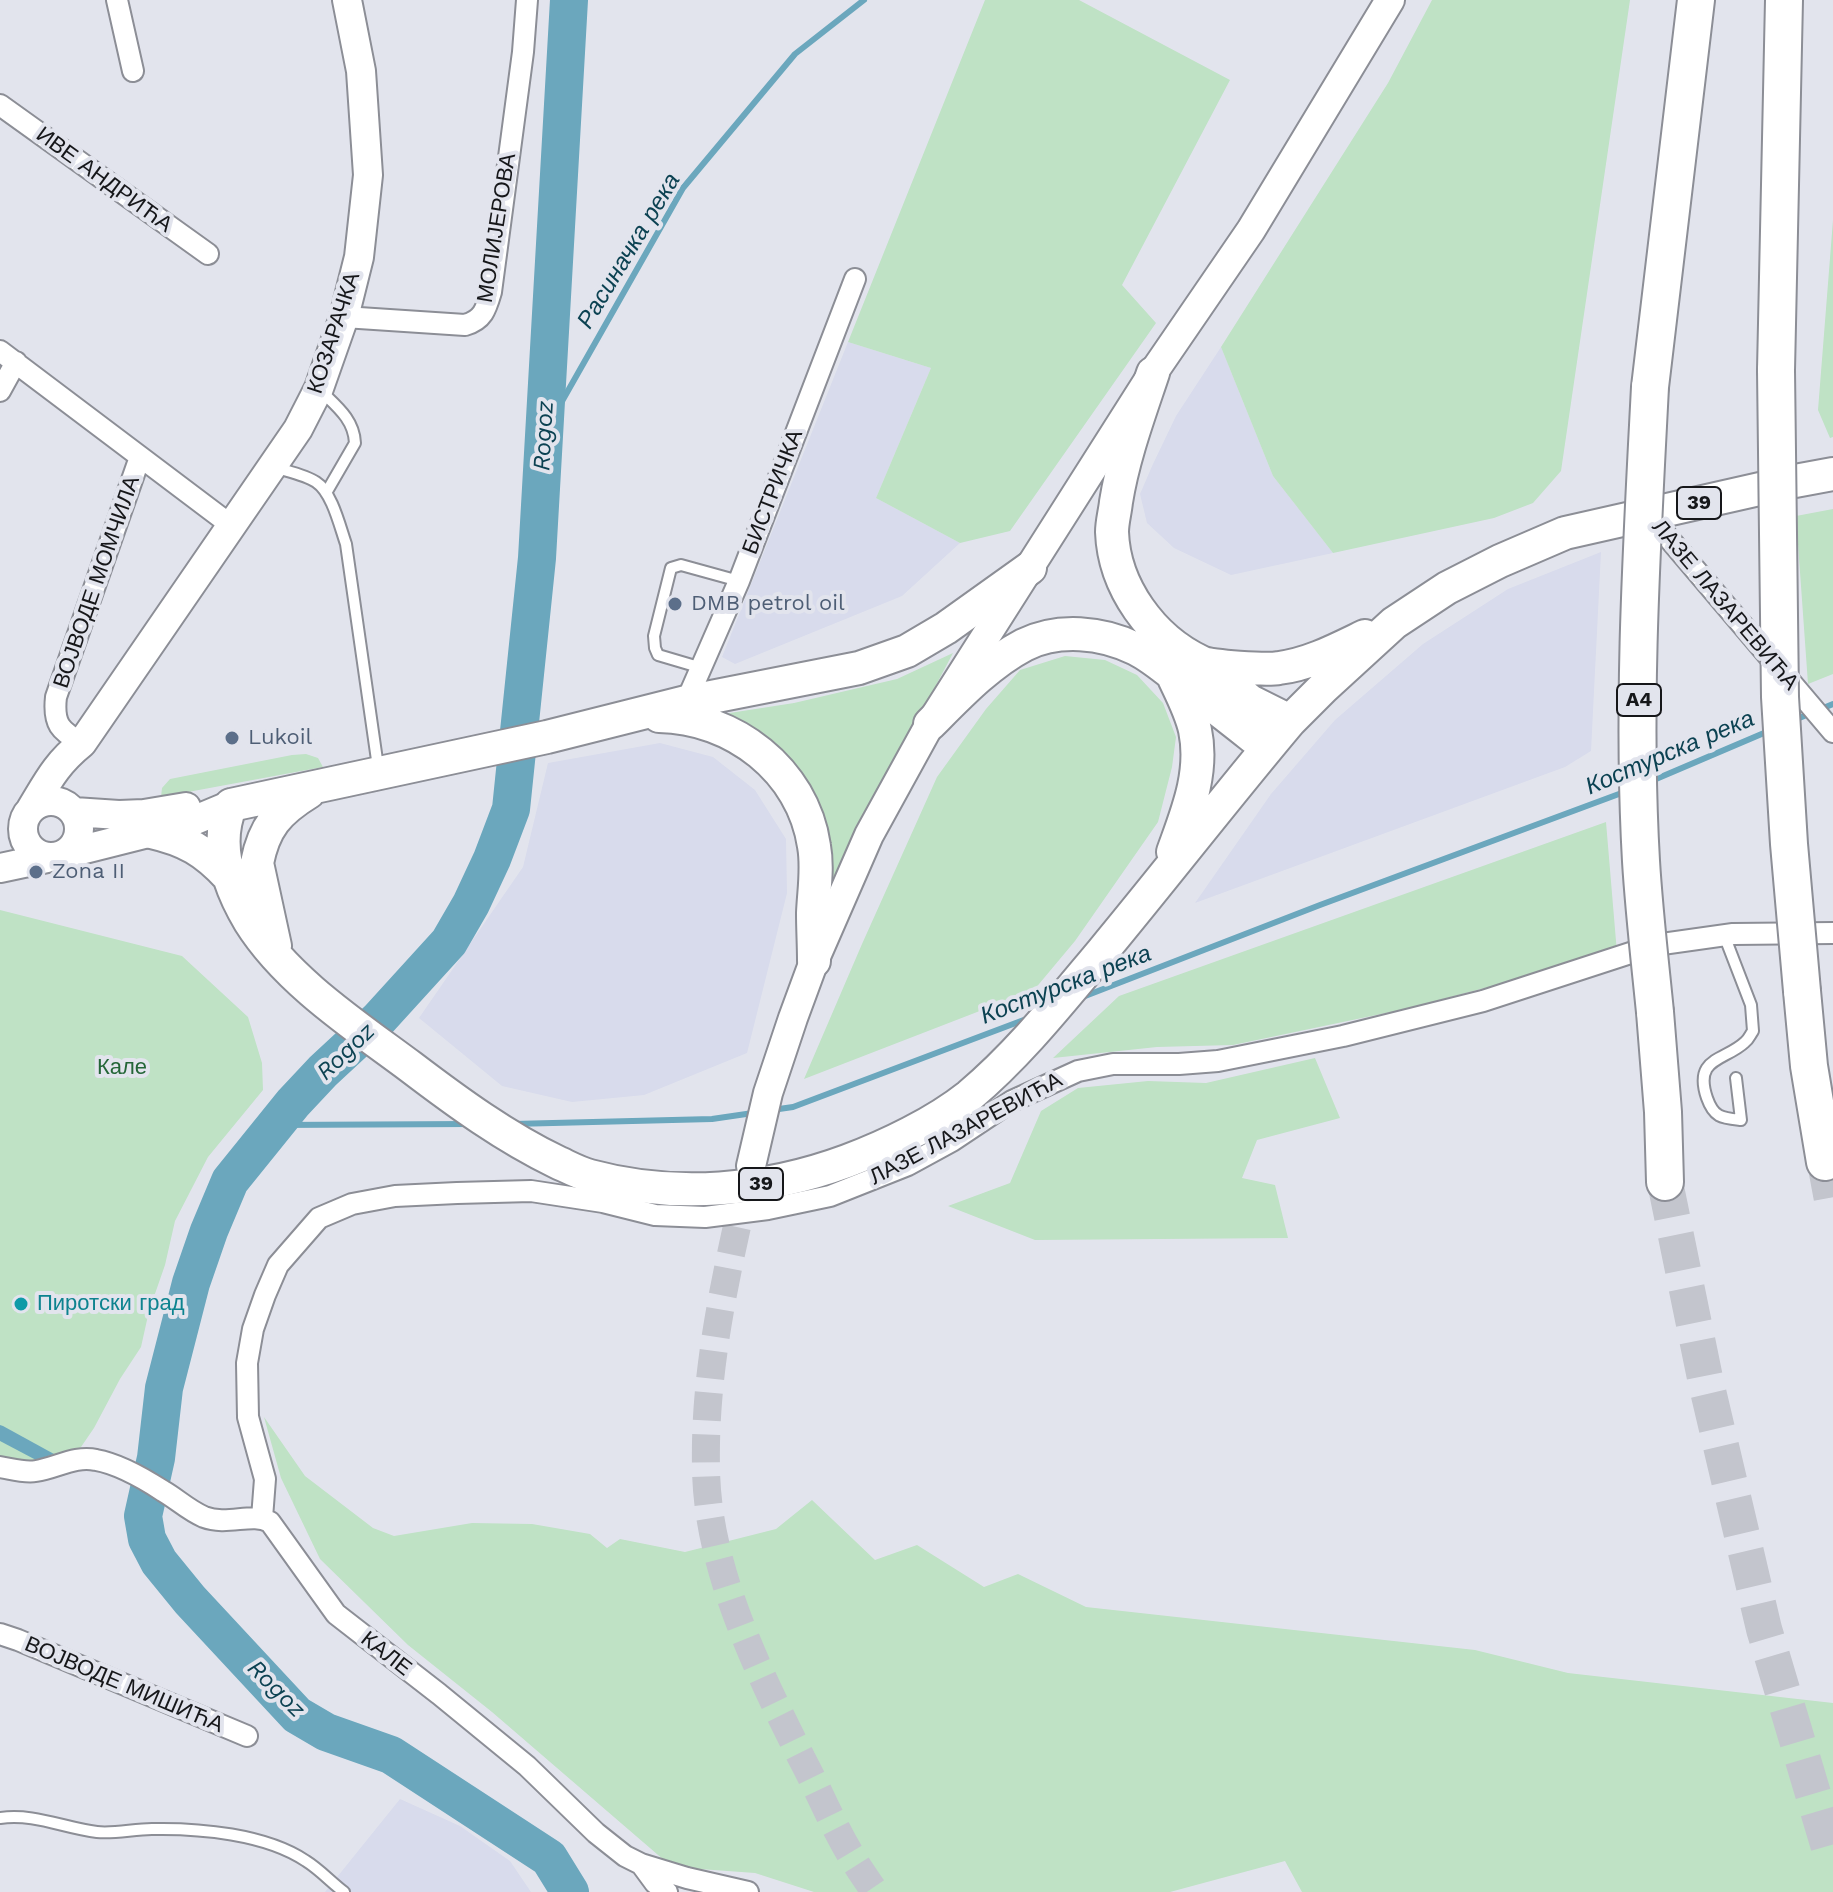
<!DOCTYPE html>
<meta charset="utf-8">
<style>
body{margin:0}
canvas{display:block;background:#e2e4ed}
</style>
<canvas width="1833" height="1892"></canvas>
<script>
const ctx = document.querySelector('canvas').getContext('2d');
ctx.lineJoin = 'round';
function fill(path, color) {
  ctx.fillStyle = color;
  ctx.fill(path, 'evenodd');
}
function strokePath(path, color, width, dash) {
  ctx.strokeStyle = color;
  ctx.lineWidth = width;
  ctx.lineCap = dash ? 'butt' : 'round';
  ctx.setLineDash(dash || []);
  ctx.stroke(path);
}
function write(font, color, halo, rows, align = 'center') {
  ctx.font = font + ' "Work Sans",sans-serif';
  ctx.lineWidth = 8;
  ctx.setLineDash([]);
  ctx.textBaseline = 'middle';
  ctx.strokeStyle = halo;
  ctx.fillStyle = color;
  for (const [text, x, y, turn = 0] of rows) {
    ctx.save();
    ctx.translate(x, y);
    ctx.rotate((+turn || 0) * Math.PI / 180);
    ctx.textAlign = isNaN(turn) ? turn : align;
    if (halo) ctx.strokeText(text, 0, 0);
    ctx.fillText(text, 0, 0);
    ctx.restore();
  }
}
fill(new Path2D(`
 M 848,342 L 931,368 L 876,498 L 960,543 L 902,596 L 735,664 L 722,657 Z
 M 1221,347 L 1273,476 L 1333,553 L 1231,575 L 1174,548 L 1147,523 L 1140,494 L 1153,464 L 1176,416 Z
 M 1601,552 L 1591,751 L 1565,767 L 1195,903 L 1271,794 L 1335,720 L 1423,644 L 1508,589 Z
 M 660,743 L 713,757 L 755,790 L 786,839 L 787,893 L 747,1053 L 644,1095 L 572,1102 L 502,1086 L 419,1018 L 523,867 L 548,763 Z
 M 400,1799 L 460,1826 L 510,1861 L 531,1892 L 325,1892 Z`), '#d8dbec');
fill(new Path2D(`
 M 985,0 L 1079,0 L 1230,80 L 1122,285 L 1156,323 L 1010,531 L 960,543 L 876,498 L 931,368 L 848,342 Z
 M 1432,0 L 1630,0 L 1561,471 L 1533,503 L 1494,518 L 1333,553 L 1273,476 L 1221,347 L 1388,83 Z
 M 1833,220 L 1833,437 L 1830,438 L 1818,410 Z
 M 1833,509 L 1833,674 L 1808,684 L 1796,516 Z
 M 953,653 L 830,886 L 824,838 L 704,717 L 794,703 L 897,679 Z
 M 1065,656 L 1105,660 L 1137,675 L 1163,703 L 1176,737 L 1172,767 L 1158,822 L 1075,941 L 1034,990 L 804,1079 L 862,944 L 937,777 L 986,709 L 1020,670 Z
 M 306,754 L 318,758 L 323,767 L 161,797 L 162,788 L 170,779 L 292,755 Z
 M 1606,822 L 1617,953 L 1405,1009 L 1233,1045 L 1157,1047 L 1053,1058 L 1119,996 Z
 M 0,910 L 182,956 L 248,1017 L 262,1063 L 263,1090 L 208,1157 L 175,1221 L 165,1265 L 149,1311 L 141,1347 L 120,1379 L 94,1428 L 81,1447 L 60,1459 L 44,1465 L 0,1460 Z
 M 1315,1058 L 1340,1118 L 1257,1140 L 1242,1178 L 1275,1185 L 1288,1238 L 1035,1240 L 948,1206 L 1010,1183 L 1041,1111 L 1078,1088 L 1148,1081 L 1206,1083 Z
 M 264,1417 L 305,1476 L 373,1528 L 394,1536 L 472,1523 L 532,1524 L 590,1534 L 607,1548 L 620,1539 L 685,1552 L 776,1529 L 812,1500 L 875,1560 L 917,1545 L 984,1587 L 1018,1574 L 1086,1607 L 1475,1650 L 1568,1673 L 1833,1703 L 1833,1892 L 1302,1892 L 1285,1861 L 1170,1892 L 814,1892 L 755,1873 L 672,1867 L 492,1712 L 408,1645 L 320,1559 L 281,1478 Z`), '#bfe2c5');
fill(new Path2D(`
 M 0,1425 L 3,1426 L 54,1454 L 36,1460 L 0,1441 Z`), '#6ba7bd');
strokePath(new Path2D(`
 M 544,433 L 683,188 L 795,54 L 864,0
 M 1792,721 L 1833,704
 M 1649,782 L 1771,730
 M 1080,998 L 1320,905 L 1627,791
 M 772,1110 L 793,1107 L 1029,1018
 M 513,1124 L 712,1119 L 753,1113
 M 275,1125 L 470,1124`), '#6ba7bd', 6);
strokePath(new Path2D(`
 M 569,0 L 537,558 L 511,809 L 492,859 L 471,904 L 449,942 L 378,1020 L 323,1071 L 293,1103 L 230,1181 L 209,1231 L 191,1283 L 164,1388 L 156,1458 L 143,1516 L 147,1539 L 159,1562 L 190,1600 L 297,1715 L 326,1732 L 391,1755 L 549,1858 L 570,1892`), '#6ba7bd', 38);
strokePath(new Path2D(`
 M 746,1186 C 725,1279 704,1372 706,1468 C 707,1568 758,1671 802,1759 C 819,1791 833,1826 852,1857 C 859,1869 867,1880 875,1892`), '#c3c5cd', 28, [28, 14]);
strokePath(new Path2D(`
 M 1825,1162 L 1833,1205
 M 1665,1182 L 1705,1378 L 1764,1629 L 1833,1861`), '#c3c5cd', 36, [36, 18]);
const lane = new Path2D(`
 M 320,390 C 336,406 354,419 355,443 L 326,493
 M 274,467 C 286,471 306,475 316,482 C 332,492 340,527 346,544 L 378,767
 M 702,668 L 658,655 L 655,648 L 654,636 L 671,568 L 681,565 L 739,581
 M 1724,935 L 1751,1005 L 1753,1031 C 1750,1035 1749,1039 1745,1042 C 1725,1061 1693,1057 1707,1098 C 1714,1118 1722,1118 1741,1120 L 1736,1078
 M 0,1818 C 34,1813 64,1828 97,1832 C 114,1834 134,1829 152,1829 C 199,1828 266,1834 306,1861 C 319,1869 331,1882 344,1892`);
const street = new Path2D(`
 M 117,0 L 133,71
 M 0,105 L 208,254
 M 344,317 L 465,325 C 483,320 486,309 491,292 L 523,52 L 527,0
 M 0,351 L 232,526
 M 0,391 L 16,362
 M 1649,515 L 1833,732
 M 686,702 L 739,581 L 855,279
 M 82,743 C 60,731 53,724 56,697 L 140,457
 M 0,1467 C 12,1469 24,1473 36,1471 C 56,1468 76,1455 96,1460 C 119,1464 143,1478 163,1491 C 177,1499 188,1510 204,1517 C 228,1526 252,1512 270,1522 L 336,1614 L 439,1694 L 527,1766 L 596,1833 L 625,1856 L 641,1864 L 655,1883 L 667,1892
 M 262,1518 L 265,1479 L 248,1417 L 247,1363 L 253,1329 L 265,1295 L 278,1265 L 319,1218 L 352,1204 L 395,1196 L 457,1193 L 531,1191 L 603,1202 L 655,1215 L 705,1217 L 768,1209 L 830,1196 L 908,1165 L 952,1141 L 1012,1101 L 1078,1071 L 1113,1064 L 1179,1064 L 1218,1061 L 1343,1036 L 1483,1001 L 1655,945 L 1733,934 L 1833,933
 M 0,1634 L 18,1640 L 247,1736
 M 641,1864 L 687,1878 L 748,1892`);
const secondary = new Path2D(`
 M23 829a28 28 0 1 1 56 0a28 28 0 1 1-56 0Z
 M 31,809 C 48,781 56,764 82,743 L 298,429 L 319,388 L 344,317 L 359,257 L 368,175 L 361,71 L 347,0
 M 74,812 L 119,815 L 144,814 L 186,807
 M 65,854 L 188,823 L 231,805
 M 0,868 L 47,858
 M 751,1166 L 768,1093 L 793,1018 L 814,961 L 869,835 L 930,724 L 1153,373 L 1251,230 L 1390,0`);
const primary = new Path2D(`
 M 1153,373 C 1139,415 1123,458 1116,502 C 1115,512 1112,522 1112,532 C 1114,587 1152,639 1201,662 C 1210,667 1268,670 1279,668 C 1310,664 1338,649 1365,636
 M 1204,664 L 1250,701 L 1290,721
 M 659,716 C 733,717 803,770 814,846 C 818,868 814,890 813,913 C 813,929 814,945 814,961
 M 930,724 C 958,696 988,664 1024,645 C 1058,628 1102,632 1136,649 C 1152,657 1167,670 1181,681 C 1210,703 1239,726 1267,748
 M 231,805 C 214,844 229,887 250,922 C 287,981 356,1026 411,1067 C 457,1102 505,1137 557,1162 C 568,1167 579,1173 590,1176 C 675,1199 766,1191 847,1161 C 887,1146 935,1123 969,1096 C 1019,1054 1060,1002 1102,952 C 1165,876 1226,797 1290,721 L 1323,688 L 1394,623 L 1447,588 L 1500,561 L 1565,533 L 1795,481 L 1833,474
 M 231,805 L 547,737 L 686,702 L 859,668 L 907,651 L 946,628 L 1030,568
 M 151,832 C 186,840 205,851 229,877
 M 1173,852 C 1187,813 1204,773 1195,730 C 1191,712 1182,695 1174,678
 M 275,946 L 257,863 C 264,827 278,811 309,792`);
const highway = new Path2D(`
 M 1776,370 L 1784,0
 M 1650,387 L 1696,0
 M 1802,991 L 1809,1066 L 1825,1162
 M 1655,1012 L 1663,1112 L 1665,1182`);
strokePath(lane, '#8c8e96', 14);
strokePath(street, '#8c8e96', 24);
strokePath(secondary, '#8c8e96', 32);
strokePath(primary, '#8c8e96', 36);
strokePath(highway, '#8c8e96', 40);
strokePath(lane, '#fff', 10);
strokePath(street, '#fff', 20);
strokePath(secondary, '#fff', 28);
strokePath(primary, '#fff', 32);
strokePath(highway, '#fff', 36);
const highwayBridge = new Path2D(`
 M 1776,370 L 1780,697 L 1789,844 L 1802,991
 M 1650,387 C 1642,543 1632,704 1641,861 C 1644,911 1650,962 1655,1012`);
strokePath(highwayBridge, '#8c8e96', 40, []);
strokePath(highwayBridge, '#fff', 36);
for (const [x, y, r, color] of [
 [675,604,8,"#5c6f8a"],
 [232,738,8,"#5c6f8a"],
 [36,872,8,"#5c6f8a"],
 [21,1304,8,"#0f9aa8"]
]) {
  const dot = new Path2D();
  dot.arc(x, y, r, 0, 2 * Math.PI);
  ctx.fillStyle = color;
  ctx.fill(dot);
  strokePath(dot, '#e2e4ed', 3);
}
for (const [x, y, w] of [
 [1699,503,44],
 [1639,700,44],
 [761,1184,44]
]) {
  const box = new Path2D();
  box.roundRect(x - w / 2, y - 16, w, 32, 6);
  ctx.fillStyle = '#e2e4ed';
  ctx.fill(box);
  strokePath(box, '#16171a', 2);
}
write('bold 20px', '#16171a', null, [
 ["39",1699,503],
 ["A4",1639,700],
 ["39",761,1184]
]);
write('22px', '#16171a', '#e2e4ed', [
 ["ИВЕ АНДРИЋА",104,180,36],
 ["МОЛИЈЕРОВА",497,228,-81],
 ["КОЗАРАЧКА",334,333,-72],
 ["БИСТРИЧКА",773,492,-69],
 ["ВОЈВОДЕ МОМЧИЛА",97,582,-71],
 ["ЛАЗЕ ЛАЗАРЕВИЋА",1725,605,50],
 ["ЛАЗЕ ЛАЗАРЕВИЋА",966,1129,-28],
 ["КАЛЕ",386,1654,38],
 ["ВОЈВОДЕ МИШИЋА",124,1685,23]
]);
write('22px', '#4e5e75', '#e2e4ed', [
 ["DMB petrol oil",691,604],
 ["Lukoil",248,738],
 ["Zona II",52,872]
], 'left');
write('22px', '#246638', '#e2e4ed', [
 ["Кале",122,1068]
]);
write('22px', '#0d838f', '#e2e4ed', [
 ["Пиротски град",37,1304]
], 'left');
write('italic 24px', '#0c4252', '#e2e4ed', [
 ["Расиначка река",629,251,-59],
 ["Rogoz",544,436,-87],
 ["Костурска река",1670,753,-23],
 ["Костурска река",1066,985,-21],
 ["Rogoz",346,1052,-44],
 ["Rogoz",276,1689,45]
]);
</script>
